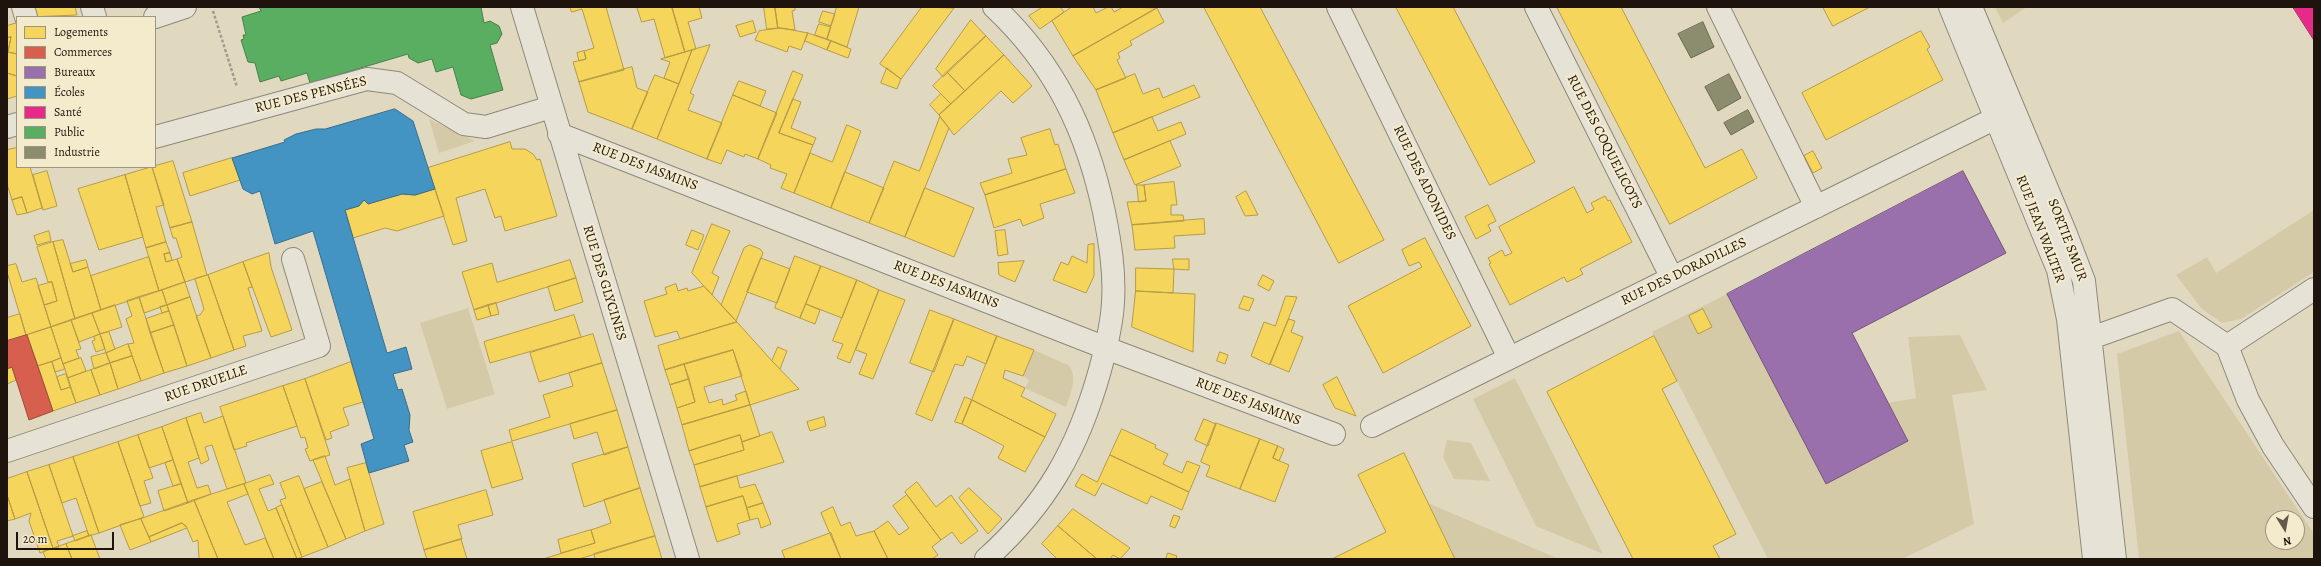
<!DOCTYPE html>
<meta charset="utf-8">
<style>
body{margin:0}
#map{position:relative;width:2321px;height:566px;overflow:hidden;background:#e1d9bf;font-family:Alegreya,serif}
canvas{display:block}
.frame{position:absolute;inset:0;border:8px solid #1e140d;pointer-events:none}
.legend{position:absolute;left:16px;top:16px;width:140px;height:152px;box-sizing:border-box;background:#f4ebcd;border:1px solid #9e9580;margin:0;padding:5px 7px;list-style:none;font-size:12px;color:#1e140d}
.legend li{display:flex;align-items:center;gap:8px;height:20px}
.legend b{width:20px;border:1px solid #9e9580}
.north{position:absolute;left:2265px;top:510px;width:40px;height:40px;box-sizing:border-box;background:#f4ebcd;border:1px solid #9e9580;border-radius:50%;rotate:169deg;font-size:11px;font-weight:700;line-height:16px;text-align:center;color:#1e140d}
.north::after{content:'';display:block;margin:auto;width:14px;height:18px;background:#62594b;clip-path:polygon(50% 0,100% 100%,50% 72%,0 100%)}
.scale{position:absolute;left:16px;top:532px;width:98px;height:18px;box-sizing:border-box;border:2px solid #1e140d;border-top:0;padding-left:5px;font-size:12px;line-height:14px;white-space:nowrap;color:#1e140d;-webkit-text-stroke:3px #f4ebcd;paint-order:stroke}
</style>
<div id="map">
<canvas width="2321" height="566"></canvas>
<div class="frame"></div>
<ul class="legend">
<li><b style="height:11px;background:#f6d55c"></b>Logements</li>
<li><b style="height:11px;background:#d6604d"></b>Commerces</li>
<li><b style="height:11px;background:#9970ab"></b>Bureaux</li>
<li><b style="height:11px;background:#4393c3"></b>Écoles</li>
<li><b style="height:11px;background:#e7298a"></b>Santé</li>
<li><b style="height:11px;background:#5aae61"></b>Public</li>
<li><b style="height:11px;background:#8c8c6e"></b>Industrie</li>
</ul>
<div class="north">N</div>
<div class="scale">20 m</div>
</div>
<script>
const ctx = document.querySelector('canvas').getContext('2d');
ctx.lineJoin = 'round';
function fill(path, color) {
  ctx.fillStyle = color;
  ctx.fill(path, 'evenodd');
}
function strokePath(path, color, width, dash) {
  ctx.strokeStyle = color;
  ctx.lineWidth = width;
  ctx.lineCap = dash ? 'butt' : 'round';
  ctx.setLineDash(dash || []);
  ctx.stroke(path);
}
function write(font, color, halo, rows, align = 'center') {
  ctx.font = font + ' Alegreya,serif';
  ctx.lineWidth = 4;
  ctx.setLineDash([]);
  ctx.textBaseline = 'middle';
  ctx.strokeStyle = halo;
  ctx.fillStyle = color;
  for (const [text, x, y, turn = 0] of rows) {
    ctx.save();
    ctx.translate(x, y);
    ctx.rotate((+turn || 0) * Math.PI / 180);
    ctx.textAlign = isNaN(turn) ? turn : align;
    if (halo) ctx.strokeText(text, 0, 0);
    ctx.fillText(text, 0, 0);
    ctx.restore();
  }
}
fill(new Path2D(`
 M 1995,7 L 2027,7 L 2003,23 Z
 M 429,119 L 475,141 L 439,153 Z
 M 2314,210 L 2314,272 L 2241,319 L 2222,323 L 2201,308 L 2176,275 L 2207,257 L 2216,273 Z
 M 1727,294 L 1826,484 L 1908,441 L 1888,403 L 1916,398 L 1908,337 L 1960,335 L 1987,390 L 1952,395 L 1974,524 L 1902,559 L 1768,559 L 1652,332 Z
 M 468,308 L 495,394 L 447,409 L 420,323 Z
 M 2179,331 L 2314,534 L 2314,559 L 2139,559 L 2117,354 ZM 2273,518 L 2297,518 L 2297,542 L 2273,542 Z
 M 1034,350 L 1068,365 C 1079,377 1070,394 1066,407 L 1025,388 L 1029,380 L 1023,376 Z
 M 1515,378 L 1603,554 L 1536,526 L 1473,399 Z
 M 1447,440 L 1471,443 L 1490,481 L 1454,479 L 1443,457 Z
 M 1428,503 L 1559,559 L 1455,559 Z`), '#d5caa8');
const homes = new Path2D(`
 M 26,7 L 75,7 L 77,15 L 29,17 Z
 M 570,7 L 606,7 L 624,70 L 579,82 L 573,62 L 586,59 L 584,51 L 594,48 L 582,9 L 572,12 Z
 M 637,7 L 672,7 L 685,52 L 665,58 L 654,19 L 642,22 Z
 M 672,7 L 699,7 L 702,18 L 688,22 L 696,49 L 685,52 Z
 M 764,7 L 775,7 L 778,28 L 767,29 Z
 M 775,7 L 795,7 L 795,10 L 792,11 L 795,30 L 778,28 Z
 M 837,7 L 859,7 L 847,47 L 827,39 Z
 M 922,7 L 954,8 L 901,79 L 880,64 Z
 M 1043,7 L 1060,7 L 1064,12 L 1040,29 L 1029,16 Z
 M 1072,7 L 1093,7 L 1096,13 L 1108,7 L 1111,7 L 1114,12 L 1123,7 L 1157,8 L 1073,56 L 1052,21 Z
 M 1204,7 L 1260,7 L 1384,240 L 1339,263 Z
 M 1396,7 L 1453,7 L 1535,162 L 1490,185 Z
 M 1557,7 L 1621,7 L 1705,168 L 1742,149 L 1757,178 L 1670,224 Z
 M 1823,7 L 1870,7 L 1833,26 Z
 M 1157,8 L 1164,22 L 1130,41 L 1132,45 L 1118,53 L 1120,58 L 1117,60 L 1126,78 L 1096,90 L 1073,56 Z
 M 823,11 L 835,14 L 831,26 L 819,22 Z
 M 971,20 L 986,36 L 943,77 L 936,69 Z
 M 753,21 L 756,32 L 740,37 L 736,26 Z
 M 17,23 L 17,54 L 8,52 L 11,37 L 7,38 L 7,26 Z
 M 819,24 L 831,27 L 827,39 L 815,35 Z
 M 781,28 L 808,33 L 801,50 L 789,46 L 787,52 L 755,40 L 759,31 Z
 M 1921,31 L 1930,47 L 1927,49 L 1943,80 L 1826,140 L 1802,93 Z
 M 808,33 L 831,41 L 827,50 L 805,41 Z
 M 986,36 L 1004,55 L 965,91 L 947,72 Z
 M 11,37 L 8,52 L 17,54 L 17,76 L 7,73 L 7,38 Z
 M 831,41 L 851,49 L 848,58 L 827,50 Z
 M 710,45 L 690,93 L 694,95 L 688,110 L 722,123 L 707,159 L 657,139 L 692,50 Z
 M 692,50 L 679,84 L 664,78 L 670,62 L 661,59 Z
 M 584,51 L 586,59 L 579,61 L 577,53 Z
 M 1004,55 L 1032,86 L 1013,103 L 1001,91 L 954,135 L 939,115 Z
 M 632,67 L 637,88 L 648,92 L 632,129 L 588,112 L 579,82 Z
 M 887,68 L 901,79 L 897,89 L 881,83 Z
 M 793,71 L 803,75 L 779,133 L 813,145 L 794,193 L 781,188 L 787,174 L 770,168 L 771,165 L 758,159 Z
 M 947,72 L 965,91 L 951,104 L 933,86 Z
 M 7,73 L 17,76 L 17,96 L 7,99 Z
 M 1135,74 L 1143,94 L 1159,88 L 1163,98 L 1194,85 L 1200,97 L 1113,133 L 1096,90 Z
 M 655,75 L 679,84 L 657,139 L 632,129 Z
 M 739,81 L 766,91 L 760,106 L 733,95 Z
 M 941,94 L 951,104 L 939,115 L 930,105 Z
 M 733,95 L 777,113 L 758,159 L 745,154 L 744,157 L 727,150 L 721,164 L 707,159 Z
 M 793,99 L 801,102 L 791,128 L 816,138 L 813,145 L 779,133 Z
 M 940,117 L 949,128 L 905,237 L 869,223 L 894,161 L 919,171 Z
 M 1152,117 L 1158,131 L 1181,122 L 1186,134 L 1124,160 L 1113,133 Z
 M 847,125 L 861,131 L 831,208 L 794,193 L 810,153 L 832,162 Z
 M 1050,129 L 1055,145 L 1058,144 L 1066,169 L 985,195 L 980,183 L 1012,173 L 1008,159 L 1027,155 L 1021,138 Z
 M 1170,141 L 1181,166 L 1135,185 L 1124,160 Z
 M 510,142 L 512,149 L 525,149 L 533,154 L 537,160 L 540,159 L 557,216 L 505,231 L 501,216 L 495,218 L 485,189 L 456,198 L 467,241 L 453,245 L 428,168 Z
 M 17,148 L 17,167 L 30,167 L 42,208 L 27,213 L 22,197 L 12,200 L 7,184 L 7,150 Z
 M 1813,151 L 1822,168 L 1813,173 L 1804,156 Z
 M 232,158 L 240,180 L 190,196 L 183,173 Z
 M 173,161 L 192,222 L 170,228 L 152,167 Z
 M 152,167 L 164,205 L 156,207 L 166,242 L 146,248 L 125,175 Z
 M 1066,169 L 1075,193 L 1040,204 L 1044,218 L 1023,226 L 1020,219 L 994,228 L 985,195 Z
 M 47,171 L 57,206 L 43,210 L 33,175 Z
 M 845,172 L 884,188 L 869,223 L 831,208 Z
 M 125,175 L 143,237 L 99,250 L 78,189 Z
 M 1174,182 L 1177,205 L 1171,205 L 1171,215 L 1183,215 L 1184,221 L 1132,225 L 1127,202 L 1146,201 L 1144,185 Z
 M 1137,185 L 1144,185 L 1146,201 L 1139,202 Z
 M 1574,187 L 1587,213 L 1594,209 L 1591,203 L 1605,196 L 1608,201 L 1610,200 L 1632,242 L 1580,269 L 1583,274 L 1576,278 L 1567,282 L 1564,277 L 1510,305 L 1489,264 L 1491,263 L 1488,258 L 1502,250 L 1505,256 L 1512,253 L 1499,227 Z
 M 925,188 L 974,208 L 954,257 L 905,237 Z
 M 435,189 L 444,216 L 397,231 L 385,228 L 353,238 L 345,210 L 359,206 L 364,200 L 368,204 L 402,194 L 415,195 Z
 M 1246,191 L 1258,215 L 1245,216 L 1236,197 Z
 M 22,197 L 27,213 L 17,215 L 12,200 Z
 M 1488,205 L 1496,221 L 1488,225 L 1491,231 L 1476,239 L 1465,217 Z
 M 1204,219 L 1205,234 L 1174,236 L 1175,248 L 1135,250 L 1132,225 Z
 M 192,222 L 207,275 L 185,282 L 177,259 L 182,257 L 176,238 L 173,238 L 170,228 Z
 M 712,224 L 730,231 L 712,273 L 719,277 L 712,295 L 692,273 Z
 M 692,230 L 704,235 L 698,250 L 686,245 Z
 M 1005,230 L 1008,254 L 998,256 L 995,231 Z
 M 49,231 L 51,241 L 37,245 L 34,236 Z
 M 1425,238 L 1471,326 L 1383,373 L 1348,306 L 1422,267 L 1419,262 L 1409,266 L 1402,250 Z
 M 63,240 L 73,272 L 88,267 L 101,310 L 75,319 L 53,242 Z
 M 53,242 L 75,319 L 51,327 L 44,305 L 57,301 L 52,282 L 48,282 L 37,247 Z
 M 166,242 L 170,253 L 164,254 L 166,262 L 177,259 L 185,282 L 159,291 L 146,248 Z
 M 1094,244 L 1094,276 L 1086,293 L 1053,280 L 1061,262 L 1068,265 L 1072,256 L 1087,263 L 1088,245 Z
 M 750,245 L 760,249 L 763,253 L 736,321 L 721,305 L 744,248 Z
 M 170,253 L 172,260 L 166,262 L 164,254 Z
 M 269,253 L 271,267 L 292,330 L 271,337 L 243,262 Z
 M 795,256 L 821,266 L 800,318 L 775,308 Z
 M 149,257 L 159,291 L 101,310 L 91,276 Z
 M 761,258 L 790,269 L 777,303 L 747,292 Z
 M 1173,259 L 1189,259 L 1189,270 L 1174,269 Z
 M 86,260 L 88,267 L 73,272 L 70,264 Z
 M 570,260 L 576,278 L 474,310 L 462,272 L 492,263 L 497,282 Z
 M 1024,261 L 1015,282 L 999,275 L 998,263 Z
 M 243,262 L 252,287 L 248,288 L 262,331 L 243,336 L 246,346 L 234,350 L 208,275 Z
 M 16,264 L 22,282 L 36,278 L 51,327 L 26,335 L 7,272 L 7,266 Z
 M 821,266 L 857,280 L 842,318 L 806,304 Z
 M 1136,268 L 1174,269 L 1173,293 L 1136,291 Z
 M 208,275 L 234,350 L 211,358 L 196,316 L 200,315 L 204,309 L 195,279 Z
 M 1263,275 L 1274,281 L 1269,291 L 1258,285 Z
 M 576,278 L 583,302 L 555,311 L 548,287 Z
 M 857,280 L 879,290 L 850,363 L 837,358 L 843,344 L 833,341 Z
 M 52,282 L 57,301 L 44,305 L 38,286 Z
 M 185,282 L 190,297 L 167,305 L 162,290 Z
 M 676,284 L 678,291 L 687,288 L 688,291 L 704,286 L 737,322 L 680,339 L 677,331 L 655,337 L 644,301 L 667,294 L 665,288 Z
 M 162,290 L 167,305 L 144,313 L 139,297 Z
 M 879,290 L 905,300 L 873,379 L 859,374 L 867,354 L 856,350 Z
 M 1136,291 L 1195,294 L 1193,352 L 1132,327 Z
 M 1244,296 L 1254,299 L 1249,311 L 1239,308 Z
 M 1286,296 L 1297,297 L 1270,365 L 1251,356 L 1264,322 L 1275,326 Z
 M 139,297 L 164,373 L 141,381 L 128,344 L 134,343 L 126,319 L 132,316 L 127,301 Z
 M 190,297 L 211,358 L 187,366 L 167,305 Z
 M 496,303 L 499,314 L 491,316 L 488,305 Z
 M 806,304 L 820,310 L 815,324 L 800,318 Z
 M 115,305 L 122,327 L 100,334 L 92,313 Z
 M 167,305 L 169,311 L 162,313 L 160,307 Z
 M 488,305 L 491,316 L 477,320 L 474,310 Z
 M 1703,309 L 1712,327 L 1698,334 L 1689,316 Z
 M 930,310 L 954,319 L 934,372 L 910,363 Z
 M 169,311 L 174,325 L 150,333 L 146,319 Z
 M 92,313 L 100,334 L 79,342 L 71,320 Z
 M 20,314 L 26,335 L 7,341 L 7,318 Z
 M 574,315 L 581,337 L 490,363 L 484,342 Z
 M 954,319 L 997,336 L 986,364 L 967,356 L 963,366 L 955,364 L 932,421 L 916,414 Z
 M 1289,319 L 1295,321 L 1291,332 L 1303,337 L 1289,372 L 1270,364 Z
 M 71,320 L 81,349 L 76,350 L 79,358 L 63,364 L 51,327 Z
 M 737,322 L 772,361 L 799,389 L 750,405 L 733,350 L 665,370 L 658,346 Z
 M 174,325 L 187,366 L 164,373 L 150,333 Z
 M 51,327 L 61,358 L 38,366 L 27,335 Z
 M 109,332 L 115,349 L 106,353 L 100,334 Z
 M 100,334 L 105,349 L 96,352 L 92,341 L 95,340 L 94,337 Z
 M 593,334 L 602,363 L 539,382 L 530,353 Z
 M 997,336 L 1034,350 L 1023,376 L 1005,370 L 1003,378 L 1025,388 L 1021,396 L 1056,414 L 1045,437 L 972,400 Z
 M 1654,336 L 1677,381 L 1662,389 L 1736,534 L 1713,546 L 1720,559 L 1633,559 L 1547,392 Z
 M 128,344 L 132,356 L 110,363 L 106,353 Z
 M 778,347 L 787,351 L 780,369 L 772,361 Z
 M 733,350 L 742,376 L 704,387 L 709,403 L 722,399 L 723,405 L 737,400 L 735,395 L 746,391 L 750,405 L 682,425 L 677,408 L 695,402 L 684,364 Z
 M 1220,352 L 1228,355 L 1225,364 L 1217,361 Z
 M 106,353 L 110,363 L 94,369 L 91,357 Z
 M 132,356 L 141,381 L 118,389 L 110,363 Z
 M 61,358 L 65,369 L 55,372 L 52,362 Z
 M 81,358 L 86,371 L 68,378 L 63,364 Z
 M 52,362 L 61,390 L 70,387 L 76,403 L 53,411 L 38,366 Z
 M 351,362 L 363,402 L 343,408 L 349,425 L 330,432 L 332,438 L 326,440 L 305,379 Z
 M 110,363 L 118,389 L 100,395 L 91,370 Z
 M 602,363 L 617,410 L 512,441 L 509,430 L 550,417 L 543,395 L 573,386 L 569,373 Z
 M 684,364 L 689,379 L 670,385 L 665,370 Z
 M 12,367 L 16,380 L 7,384 L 7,369 Z
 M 91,370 L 100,395 L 76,403 L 68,378 Z
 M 66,374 L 70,387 L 61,390 L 57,377 Z
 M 1337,377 L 1356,416 L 1335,408 L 1323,385 Z
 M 305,379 L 330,455 L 310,461 L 305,449 L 308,448 L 305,437 L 301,438 L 283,386 Z
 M 689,379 L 695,402 L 677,408 L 670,385 Z
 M 283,386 L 297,426 L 246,443 L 247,446 L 234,450 L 220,407 Z
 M 965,397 L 972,400 L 962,424 L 955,422 Z
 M 972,400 L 1045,437 L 1025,472 L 998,458 L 1004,446 L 962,424 Z
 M 750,405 L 760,436 L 742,442 L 740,435 L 689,451 L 682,425 Z
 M 617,410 L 628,447 L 604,455 L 597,432 L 574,439 L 570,424 Z
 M 201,413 L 204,423 L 223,416 L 246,483 L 227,489 L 212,445 L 205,447 L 209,460 L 201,464 L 186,418 Z
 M 824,417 L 826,426 L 810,431 L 807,422 Z
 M 186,418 L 199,458 L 188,462 L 197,488 L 208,485 L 211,494 L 188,503 L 162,427 Z
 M 1204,419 L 1216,424 L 1208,446 L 1195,440 Z
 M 1216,423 L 1260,439 L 1240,489 L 1206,476 L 1210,466 L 1201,462 Z
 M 162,427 L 173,460 L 149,468 L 138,435 Z
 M 1122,429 L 1156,445 L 1155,448 L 1168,454 L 1163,464 L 1182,473 L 1187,461 L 1200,466 L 1189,492 L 1110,455 Z
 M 772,432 L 784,462 L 700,487 L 694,465 L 744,450 L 742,442 Z
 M 138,435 L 153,478 L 144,481 L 151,503 L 140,506 L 118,442 Z
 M 740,435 L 744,450 L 694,465 L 689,451 Z
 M 1260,439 L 1278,446 L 1273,458 L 1289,465 L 1275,502 L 1240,489 Z
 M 118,442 L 144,517 L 99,533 L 73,457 Z
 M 512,442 L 523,479 L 492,488 L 481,451 Z
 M 1278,446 L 1284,449 L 1279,461 L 1273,458 Z
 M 628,447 L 640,488 L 584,507 L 572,464 Z
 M 1404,453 L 1455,559 L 1332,559 L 1386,532 L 1358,475 Z
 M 1110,455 L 1189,492 L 1182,510 L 1151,496 L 1147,504 L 1102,483 L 1095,496 L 1075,486 L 1082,474 L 1097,482 Z
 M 325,456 L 335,485 L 350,479 L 365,531 L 346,539 L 313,460 Z
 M 73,457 L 99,533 L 89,536 L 76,498 L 62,503 L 49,465 Z
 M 173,460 L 181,484 L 173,486 L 165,463 Z
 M 366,463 L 384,524 L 365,531 L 347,468 Z
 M 49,465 L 73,536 L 57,541 L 59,547 L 53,548 L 27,472 Z
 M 27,472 L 53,548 L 40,553 L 29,521 L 31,513 L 15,519 L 7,495 L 7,479 Z
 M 270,475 L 274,484 L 259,489 L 268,511 L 276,508 L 297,559 L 274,559 L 244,484 Z
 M 299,476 L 328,547 L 302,557 L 280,500 L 286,498 L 280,483 Z
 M 737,476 L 740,488 L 755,484 L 763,503 L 747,508 L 743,496 L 706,507 L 700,487 Z
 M 322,482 L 346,539 L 328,547 L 304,489 Z
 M 917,482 L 936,507 L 951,495 L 978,531 L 961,544 L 952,532 L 941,540 L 905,492 Z
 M 181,484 L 188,503 L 164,511 L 158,491 Z
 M 244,484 L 248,494 L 227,502 L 245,545 L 265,538 L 274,559 L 218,559 L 194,500 Z
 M 640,488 L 655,536 L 579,559 L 543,559 L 595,543 L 591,530 L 611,523 L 604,500 Z
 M 969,488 L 1002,519 L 988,534 L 959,498 Z
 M 486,490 L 493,515 L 458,525 L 462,539 L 424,550 L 413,512 Z
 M 7,495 L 15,519 L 7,521 Z
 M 907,495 L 941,540 L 932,547 L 938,555 L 932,559 L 888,559 L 874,531 L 888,521 L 899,535 L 909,528 L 893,506 Z
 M 743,496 L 750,520 L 737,524 L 740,534 L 717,542 L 706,507 Z
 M 194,500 L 218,559 L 199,559 L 198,540 L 193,542 L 186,526 L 182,523 L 149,537 L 141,519 Z
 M 763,503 L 771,524 L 761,528 L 758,518 L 750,520 L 747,508 Z
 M 282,505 L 302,557 L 297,559 L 276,508 Z
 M 833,507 L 841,526 L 850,522 L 856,536 L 874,531 L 888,559 L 841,559 L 821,513 Z
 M 1073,509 L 1130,548 L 1120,559 L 1113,555 L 1110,559 L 1097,559 L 1058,526 Z
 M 1174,515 L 1180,517 L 1175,528 L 1170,526 Z
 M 141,519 L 151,542 L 130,550 L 120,525 Z
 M 182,523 L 187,528 L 151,542 L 149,537 Z
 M 1058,526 L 1097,559 L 1057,559 L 1042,544 Z
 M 591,530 L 595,543 L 561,553 L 558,540 Z
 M 87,531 L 89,536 L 75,541 L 73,536 Z
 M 831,533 L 841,559 L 785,559 L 782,551 Z
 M 91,535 L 100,559 L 72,559 L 66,544 Z
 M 655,536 L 662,559 L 595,559 L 594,554 Z
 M 461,539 L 467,559 L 427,559 L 424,550 Z
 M 66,544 L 72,559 L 46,559 L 43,552 Z
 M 1168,553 L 1177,556 L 1176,559 L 1166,559 Z`);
fill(homes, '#f6d55c');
strokePath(homes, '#b59b44', 1);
const shops = new Path2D(`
 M 27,335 L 53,411 L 29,420 L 12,367 L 7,369 L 7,341 Z`);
fill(shops, '#d6604d');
strokePath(shops, '#9f493a', 1);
const offices = new Path2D(`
 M 1963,171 L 2006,253 L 1852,333 L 1908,441 L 1826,484 L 1727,294 Z`);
fill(offices, '#9970ab');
strokePath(offices, '#74547c', 1);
const schools = new Path2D(`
 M 395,109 L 413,121 L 435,189 L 415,195 L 402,194 L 368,204 L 364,200 L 359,206 L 345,210 L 387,353 L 406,347 L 412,369 L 393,374 L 398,390 L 402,389 L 410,415 L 409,430 L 413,442 L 404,445 L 409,461 L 369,473 L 361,444 L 374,439 L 313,231 L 275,244 L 260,191 L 252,194 L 243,189 L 232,158 L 285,142 L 284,140 L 296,134 L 316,129 L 325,129 Z`);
fill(schools, '#4393c3');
strokePath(schools, '#386d8c', 1);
const health = new Path2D(`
 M 2293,7 L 2314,7 L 2314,40 Z`);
fill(health, '#e7298a');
strokePath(health, '#ab2364', 1);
const public = new Path2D(`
 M 259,7 L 481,7 L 484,23 L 490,21 L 499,26 L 502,34 L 497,43 L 490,45 L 503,90 L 471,99 L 461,95 L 453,67 L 436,72 L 432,59 L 418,63 L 409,58 L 408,54 L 310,83 L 307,73 L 281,81 L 279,76 L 260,82 L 255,63 L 248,62 L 241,40 L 244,39 L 243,35 L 246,35 L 242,17 L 261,11 Z`);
fill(public, '#5aae61');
strokePath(public, '#488048', 1);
const industry = new Path2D(`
 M 1703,22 L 1714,47 L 1691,58 L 1678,34 Z
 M 1729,74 L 1741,98 L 1718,111 L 1705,87 Z
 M 1748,110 L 1754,122 L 1731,135 L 1724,123 Z`);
fill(industry, '#8c8c6e');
strokePath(industry, '#6b6851', 1);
const minor = new Path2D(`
 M 23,7 L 26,17
 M 92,7 L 95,17
 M 522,7 L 688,559
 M 1338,7 L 1509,358
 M 1536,7 L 1672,278
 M 1718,7 L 1816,207
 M 1950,7 L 2058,270 L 2068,319 L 2094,559
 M 1971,7 L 2066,234 L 2084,281 L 2115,559
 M 155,17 L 185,7
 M 7,127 L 17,124
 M 559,134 L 1106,348 L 1334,434
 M 155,137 L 367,79 L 397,83 L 464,124 L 486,127 L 551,107
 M 2314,289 L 2227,346 L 2248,400 L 2273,446 L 2314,507
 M 2077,343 L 2172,309 L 2227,346
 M 1372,426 L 1996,118
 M 7,451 L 319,346 L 293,259
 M 986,559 C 1047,504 1078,449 1100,370 C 1106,348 1112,325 1113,302 C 1115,272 1110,242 1104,212 C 1087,131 1055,64 994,7`);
strokePath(minor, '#8d8879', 24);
strokePath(new Path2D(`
 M 213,11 L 237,87`), '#a09c92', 2.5, [3, 2]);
strokePath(minor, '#e6e2d6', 22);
write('14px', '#1e140d', '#f4ebcd', [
 ["RUE DES PENSÉES",311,95,-14],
 ["RUE DES COQUELICOTS",1604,142,63],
 ["RUE DES JASMINS",645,167,21],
 ["RUE DES ADONIDES",1424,183,64],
 ["RUE JEAN WALTER",2040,229,69],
 ["SORTIE SMUR",2067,240,69],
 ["RUE DES DORADILLES",1684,272,-26],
 ["RUE DES GLYCINES",604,283,73],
 ["RUE DES JASMINS",946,285,21],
 ["RUE DRUELLE",206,384,-19],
 ["RUE DES JASMINS",1248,402,21]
]);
</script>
